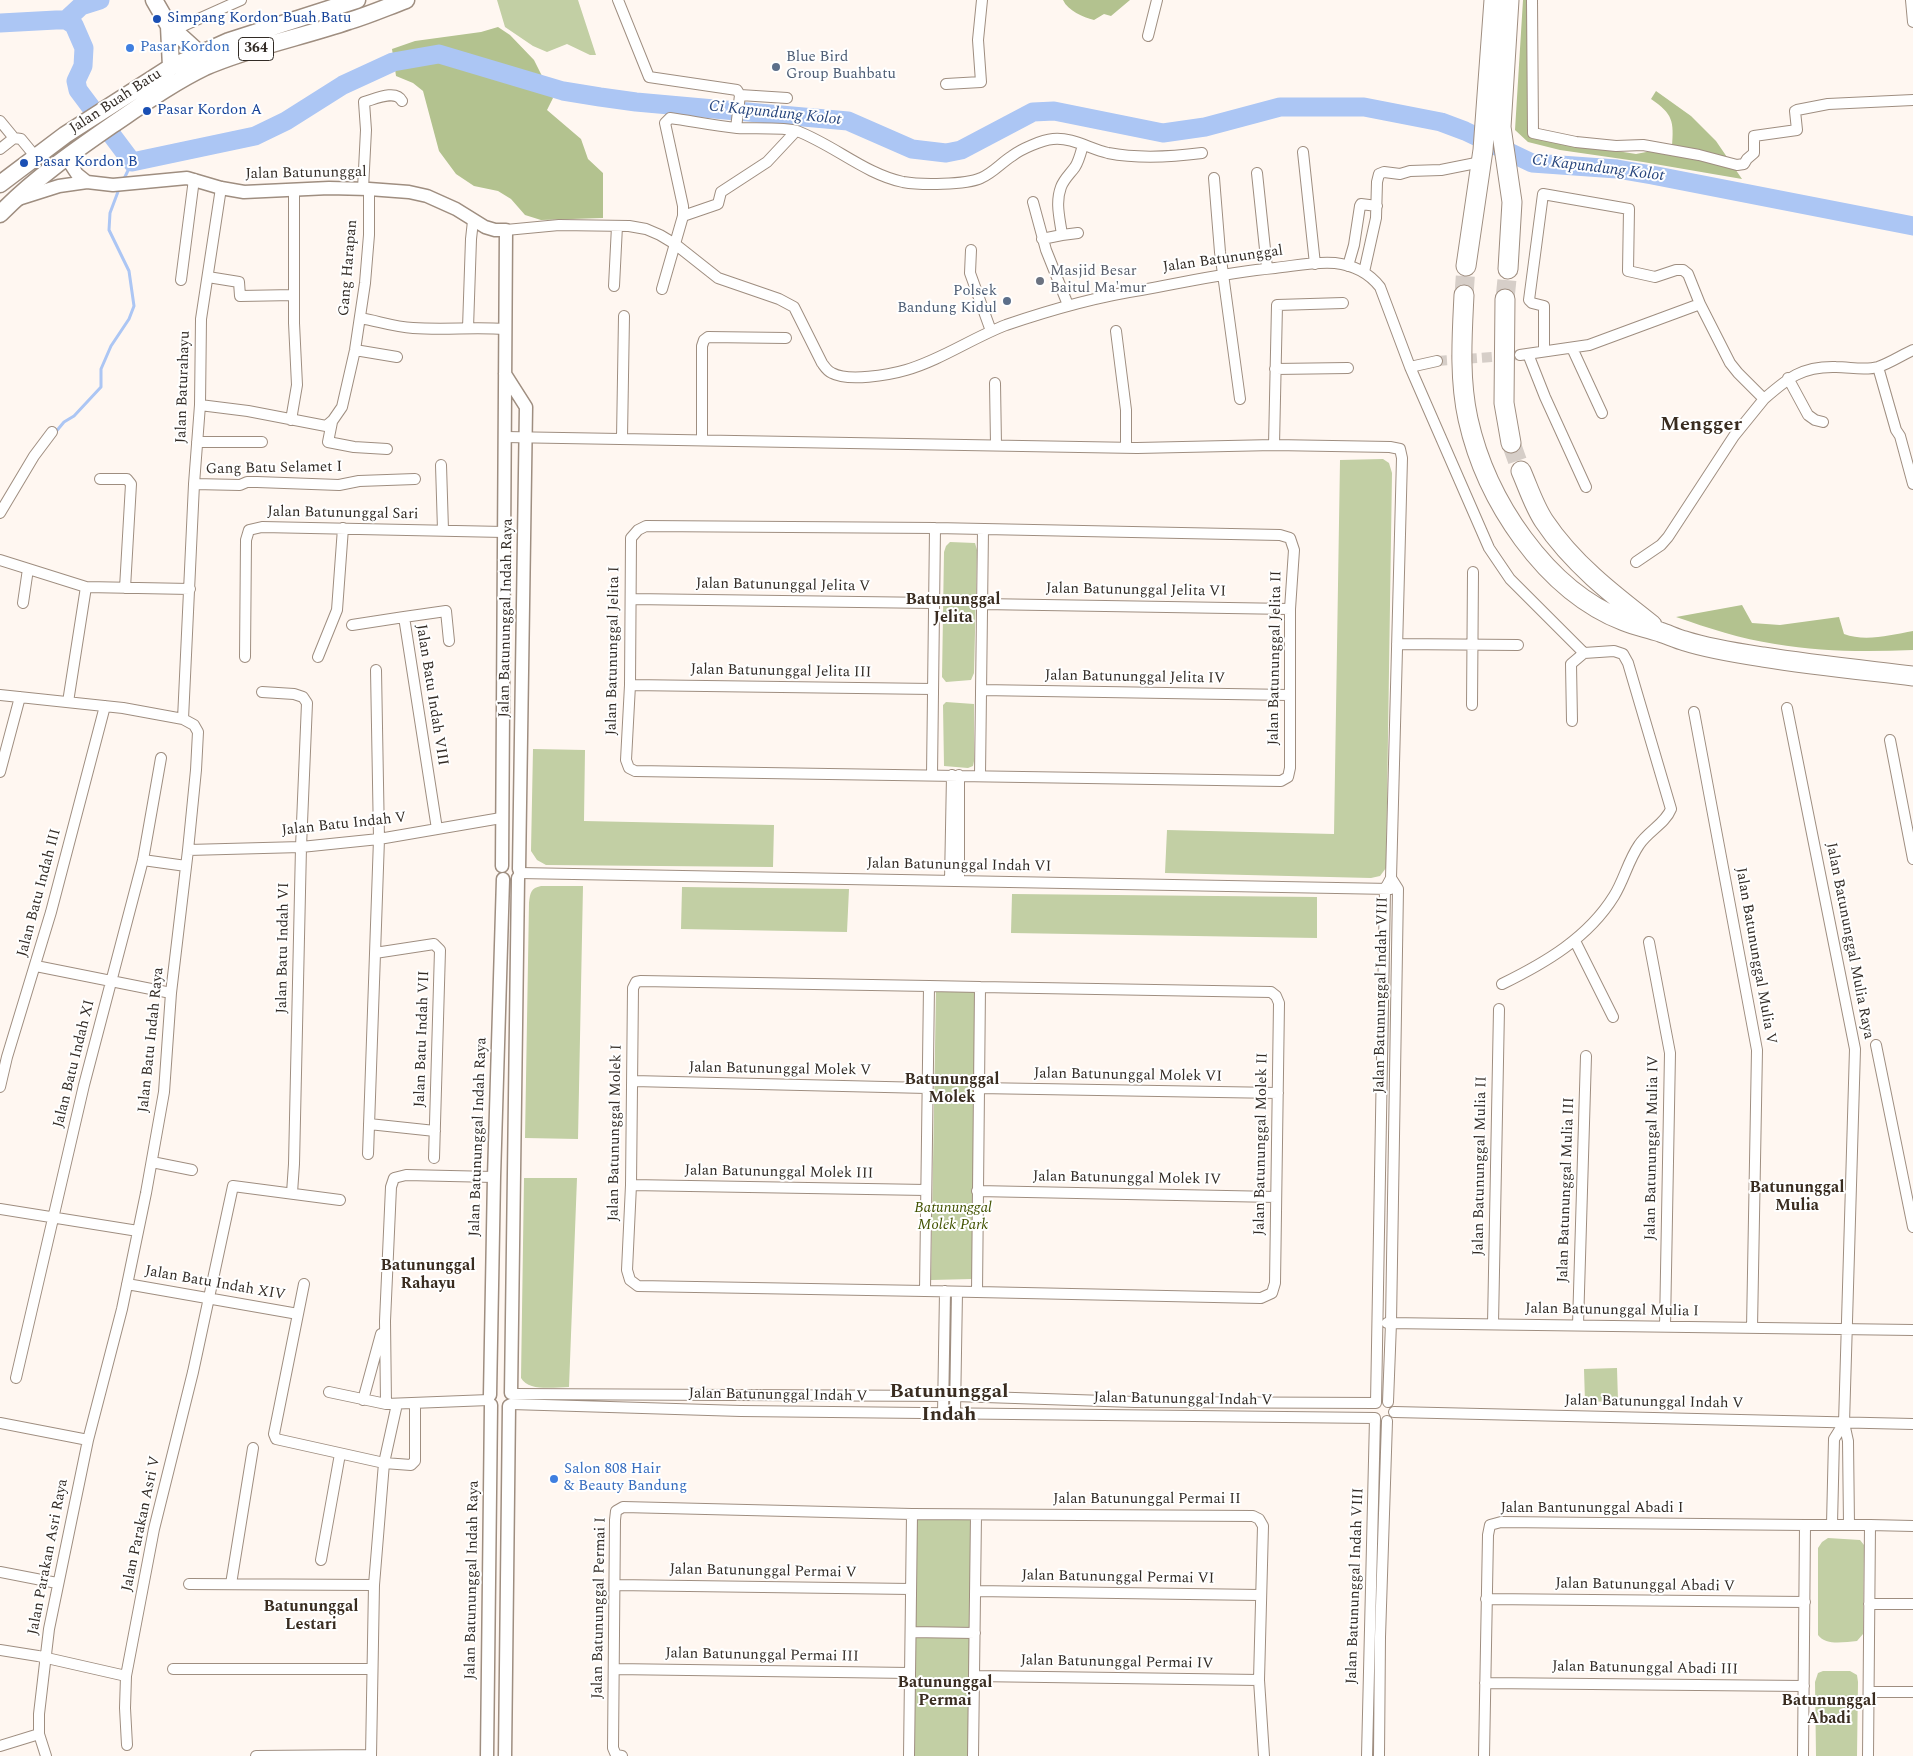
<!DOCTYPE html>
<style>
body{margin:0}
canvas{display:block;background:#fff7f1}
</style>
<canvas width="1913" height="1756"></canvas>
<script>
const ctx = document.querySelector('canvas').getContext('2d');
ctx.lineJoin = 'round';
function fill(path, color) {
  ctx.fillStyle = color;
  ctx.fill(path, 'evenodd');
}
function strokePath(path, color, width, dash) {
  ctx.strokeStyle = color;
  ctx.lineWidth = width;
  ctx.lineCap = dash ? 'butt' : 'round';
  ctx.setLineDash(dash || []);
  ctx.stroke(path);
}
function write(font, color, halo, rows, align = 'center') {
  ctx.font = font + ' Spectral,serif';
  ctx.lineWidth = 4;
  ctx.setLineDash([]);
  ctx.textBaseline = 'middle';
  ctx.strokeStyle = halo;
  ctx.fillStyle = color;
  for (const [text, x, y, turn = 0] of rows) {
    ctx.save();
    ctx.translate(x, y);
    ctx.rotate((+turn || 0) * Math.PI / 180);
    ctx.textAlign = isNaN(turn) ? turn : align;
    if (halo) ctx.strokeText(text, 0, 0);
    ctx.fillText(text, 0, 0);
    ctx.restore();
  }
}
fill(new Path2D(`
 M 497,0 L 578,0 L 596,55 L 590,55 L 567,44 L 547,52 L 533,46 L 505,27 Z
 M 1383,459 L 1389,463 L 1392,473 L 1386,868 L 1380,876 L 1371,878 L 1165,873 L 1167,830 L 1334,834 L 1340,460 Z
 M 950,542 L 975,543 L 977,550 L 974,673 L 971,680 L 946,682 L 942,677 L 944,552 L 946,546 Z
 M 946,702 L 974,704 L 974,761 L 973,766 L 968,768 L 944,766 L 943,705 Z
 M 533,749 L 585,750 L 584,821 L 774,825 L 773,867 L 546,865 L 537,860 L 531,851 Z
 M 541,886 L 583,886 L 578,1139 L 525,1138 L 529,903 C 530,893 531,888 541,886 Z
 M 682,887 L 849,889 L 847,932 L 681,929 Z
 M 1012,894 L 1317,897 L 1317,938 L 1011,933 Z
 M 977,989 L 972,1279 L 931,1280 L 936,990 Z
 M 524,1178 L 577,1178 L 569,1387 C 555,1387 529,1392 521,1378 Z
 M 1617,1368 L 1618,1401 L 1585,1402 L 1584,1369 Z
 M 914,1512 L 974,1514 L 972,1756 L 910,1756 Z
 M 1828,1538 L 1860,1540 L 1864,1545 L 1863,1634 L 1857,1641 C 1844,1642 1826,1646 1818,1635 L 1818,1548 L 1822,1542 Z
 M 1823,1671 L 1850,1671 L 1857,1675 L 1858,1682 L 1857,1756 L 1816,1756 L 1815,1682 L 1818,1673 Z`), '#c2cfa4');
fill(new Path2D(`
 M 1063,0 L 1130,0 L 1111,16 L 1104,14 L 1094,20 C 1083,17 1068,11 1063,0 Z
 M 1523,0 L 1536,0 L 1536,131 L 1598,148 L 1636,154 L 1672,147 C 1674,121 1673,114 1651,99 L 1656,91 L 1691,116 L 1716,141 L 1742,179 L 1643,162 L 1560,150 L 1528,142 L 1515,130 Z
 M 498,27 L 510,35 L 534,60 L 553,98 L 547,110 L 581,139 L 588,159 L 603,173 L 603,218 L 541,220 L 525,215 L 511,199 L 498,191 L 474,186 L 456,174 L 439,151 L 423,91 L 413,83 L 396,76 L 392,49 L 415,41 L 481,32 Z
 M 1742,605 L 1752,623 L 1780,625 L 1839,617 L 1844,634 C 1865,642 1891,635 1913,631 L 1913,650 C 1867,652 1821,652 1775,644 C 1741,639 1708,628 1676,617 Z`), '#b3c28f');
strokePath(new Path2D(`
 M 123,181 L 132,162
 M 54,434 L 64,422 L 74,416 L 101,387 L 101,369 L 111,346 L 129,319 L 134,306 L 129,271 L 109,230 L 110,213 L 119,189`), '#acc6f4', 3);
strokePath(new Path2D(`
 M 66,20 L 81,6 L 100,0
 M 0,23 L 56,20 L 66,20 L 74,25 L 84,48 L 83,66 L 76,81 L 78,90 L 132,162 L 255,136 L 286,121 L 343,85 L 393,62 L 439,54 L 563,91 L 600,97 L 636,102 L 848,121 L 912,149 L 946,153 L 961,150 L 1033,112 L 1054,111 L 1163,133 L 1205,127 L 1280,107 L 1364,107 L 1441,122 L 1465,131 L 1532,163 L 1617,169 L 1652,175 L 1913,226`), '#acc6f4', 19);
strokePath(new Path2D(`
 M 1437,361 L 1520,355`), '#d6cec8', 10, [10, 5]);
strokePath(new Path2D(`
 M 1464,295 L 1466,266
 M 1505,299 L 1508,269
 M 1511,443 L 1521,471`), '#d6cec8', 19, [19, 9]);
const minor = new Path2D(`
 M 618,0 L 649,77 L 737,90 L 740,95 L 736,128
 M 1532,0 L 1533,133 L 1576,142 L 1616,146 L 1643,145 L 1699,155 L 1737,165 L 1744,164 L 1747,159 L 1754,153 L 1754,136 L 1797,130 L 1795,111 L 1797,110 L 1828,104 L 1913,100
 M 1911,0 L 1913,22
 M 174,30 L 241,0
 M 1148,36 L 1157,0
 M 946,84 L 981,82 L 978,40 L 982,0
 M 740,95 L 787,98
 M 0,121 L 14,138 L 21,139 L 35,156
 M 0,149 L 14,138
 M 1303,152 L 1315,264
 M 1257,173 L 1267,268
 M 1214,178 L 1220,252 L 1240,399
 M 363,189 L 366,130 L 364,102 C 375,99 396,89 402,101
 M 1033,202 L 1046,250 L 1068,305
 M 683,216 L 718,204 L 721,192 L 767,162 L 796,131
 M 506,230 L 559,225 L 629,226 L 646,229 L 660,235 L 675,244 L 718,278 L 779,299 L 794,307 L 822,363 C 825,367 827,371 832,373 C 848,382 889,375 906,370 C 941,360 972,338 1006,325 C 1050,310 1095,297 1141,290 C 1186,282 1229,272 1275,268 C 1294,266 1316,261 1335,263 C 1353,265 1369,273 1380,287 L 1410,367 L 1489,548 L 1510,579 L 1584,653
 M 1078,233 L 1062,235 C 1060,219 1055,203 1061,187 C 1064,179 1070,174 1075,167 C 1079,161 1081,152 1083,145
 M 1042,239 L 1062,235
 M 971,250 L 970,273 L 991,331
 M 1348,266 L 1354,245 L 1360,206 L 1361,204 L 1377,206
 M 1364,272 L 1376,218 L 1377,182 L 1379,174 L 1384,172 L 1400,174 L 1410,171 L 1441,170 L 1481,162
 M 208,277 L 239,282 L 240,296 L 294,295
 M 181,280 L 194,179
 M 614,286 L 617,226
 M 662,289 L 683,216 L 683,206 L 665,123 L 670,118 C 692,121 715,126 737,128 C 752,129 785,127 797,131 C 834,145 865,174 903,182 C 920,185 966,185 981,178 C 993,173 1001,163 1012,156 C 1021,149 1042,140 1053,139 C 1072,137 1090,149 1108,153 C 1139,159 1171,157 1202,153
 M 360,318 C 378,321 394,327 413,328 C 443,330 475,327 505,329
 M 468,328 L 471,239 L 473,221
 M 1116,331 L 1126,410 L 1126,448
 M 1572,348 L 1602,413
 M 355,350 L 397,357
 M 1544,351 L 1544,306 L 1532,303 L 1529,300 L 1543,194 L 1629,209 L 1628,271 L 1655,277 L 1676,270 L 1683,270 L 1688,274 L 1700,304
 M 1528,354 L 1545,397 L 1586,487
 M 1520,355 L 1589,345 L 1700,304 L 1730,363 L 1738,373 L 1764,399 C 1788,378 1802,366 1836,367 C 1850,367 1865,371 1878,367 C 1890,363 1902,355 1913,350
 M 1410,367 L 1437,361
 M 1878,367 L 1896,430 L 1900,436 L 1913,484
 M 1275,369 L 1348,368
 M 1788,378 L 1808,415 L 1815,420 L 1823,422
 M 995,383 L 996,445
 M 200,405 L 248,411 L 326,426 L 333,420 L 342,407 L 355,350 L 365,283 L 369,235 L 369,189
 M 291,420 L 297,385 L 294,323 L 294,189
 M 332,422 L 328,442 L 354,447 L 387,449
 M 505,437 L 1137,448 L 1274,445 L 1390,447 L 1400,449 L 1402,458 L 1391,878
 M 622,438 L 624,316
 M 702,440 L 702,346 L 704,340 L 708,337 L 786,338
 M 197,442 L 262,442
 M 1274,445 L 1277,305 L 1343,303
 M 441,465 L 443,530
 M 100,479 L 127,479 L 131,484 L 125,588
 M 194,484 L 240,485 L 247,482 L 257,482 L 339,485 L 359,481 L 415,479
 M 0,513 L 34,456 L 52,432
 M 646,526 L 935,528 L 1280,535 L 1290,538 L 1294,550 L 1290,609 L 1290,768 L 1288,777 L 1281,781 L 635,771 L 629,768 L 626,760 L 630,685 L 631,538 L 638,530 Z
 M 0,560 L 86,587 L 190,589
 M 1636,562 L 1661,545 L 1668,537 L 1734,436 L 1764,399
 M 631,599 L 934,603
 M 23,603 L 28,569
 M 982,604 L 1290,609
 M 404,617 L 446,611 L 449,641
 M 352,625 L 404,617 L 437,829
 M 1397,644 L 1518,645
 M 245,657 L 246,540 L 249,530 L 262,527 L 504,532
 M 318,657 L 337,610 L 343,528
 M 630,685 L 933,689
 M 981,690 L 1289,695
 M 262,692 L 294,694 L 303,697 L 307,703 L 301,847 L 294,1164 L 292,1193
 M 0,695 L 123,708 L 183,719 L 194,725 L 198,732 L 196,770 L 188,850 L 171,993 L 164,1092 L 146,1193 L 122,1309 L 88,1440 L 49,1629 L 39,1714 L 39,1734 L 46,1756
 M 68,702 L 86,587
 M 1472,705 L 1473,572
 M 1787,708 L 1855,1049 L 1844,1423 L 1848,1441 L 1849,1525
 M 1694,712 L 1757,1050 L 1752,1328
 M 183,719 L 194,484 L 200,405 L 201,319 L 221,188
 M 1890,740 L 1913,859
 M 0,772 L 20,697
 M 932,775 L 935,528
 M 980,775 L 983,529
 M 188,850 L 301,847 L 379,839 L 501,818
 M 143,860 L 186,866
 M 519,873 L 1391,889
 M 950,881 L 952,775
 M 959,881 L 959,775
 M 1575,941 L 1613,1017
 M 1649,942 L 1670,1053 L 1665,1326
 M 375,953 L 434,944 L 440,950 L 434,1158
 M 36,966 L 171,993
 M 1502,984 C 1545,963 1588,938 1614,896 C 1624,880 1628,861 1639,845 C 1648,831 1665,824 1671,809 L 1628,663 L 1623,654 L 1614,651 L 1584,653 L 1571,664 L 1572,721
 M 929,986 L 980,987 L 977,1292 L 925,1291 Z
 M 1876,1045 L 1913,1227
 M 633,1081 L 927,1088
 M 0,1087 L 7,1057 L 51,912 L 105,706
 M 978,1088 L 1278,1093
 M 369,1124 L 435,1131
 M 368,1154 L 379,839 L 376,670
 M 152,1162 L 192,1170
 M 631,1185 L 926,1190
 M 977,1191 L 1276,1197
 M 0,1209 L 138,1231
 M 127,1284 L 298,1314
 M 304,1284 L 274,1434 L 276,1439 L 384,1463 L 411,1465 L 415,1461 L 415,1404
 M 925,1291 L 638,1286 L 630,1280 L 627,1270 L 631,1185 L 633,988 L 636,982 L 641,981 L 929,986
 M 977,1292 L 1261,1298 L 1272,1293 L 1275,1283 L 1279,1003 L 1276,996 L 1271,992 L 980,987
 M 1387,1323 L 1913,1330
 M 1493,1324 L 1499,1009
 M 1578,1325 L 1586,1056
 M 16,1378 L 84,1085 L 143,860 L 161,758
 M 329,1392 L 386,1404 L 489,1400
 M 512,1394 L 955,1396 L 1135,1402 L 1376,1403 L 1385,889 L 1391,878 L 1398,889 L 1391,1323 L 1388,1402
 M 363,1400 L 381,1334
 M 386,1404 L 385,1321 L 391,1187 L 394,1178 L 406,1175 L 494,1177
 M 511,1404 L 741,1411 L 1375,1418 L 1367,1756
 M 1394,1412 L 1913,1424
 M 955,1413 L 957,1292
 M 943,1414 L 945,1291
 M 0,1423 L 88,1440
 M 1832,1524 L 1834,1439 L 1844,1423
 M 1870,1525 L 1913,1526
 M 321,1560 L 340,1454
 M 0,1572 L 57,1583
 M 189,1584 L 374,1585
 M 231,1584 L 253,1448
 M 615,1585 L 911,1589
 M 975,1591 L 1260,1595
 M 1486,1599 L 1805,1602
 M 1869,1604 L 1913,1604
 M 911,1632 L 975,1633
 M 0,1650 L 38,1656 L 126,1676
 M 173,1669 L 372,1669
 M 614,1669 L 910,1673
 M 974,1676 L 1259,1680
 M 1485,1683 L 1804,1686
 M 1869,1692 L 1913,1692
 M 127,1745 L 125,1708 L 126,1676 L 154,1529 L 193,1372 L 233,1186 L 340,1200
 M 0,1746 L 39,1734
 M 256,1756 L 371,1755
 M 371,1756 L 374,1585 L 384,1463 L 397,1404
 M 622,1756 L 616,1755 L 613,1748 L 615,1520 L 616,1511 L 623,1507 L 912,1514 L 1253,1516 L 1259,1519 L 1263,1526 L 1259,1680 L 1264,1756
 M 909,1756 L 912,1514
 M 973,1756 L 976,1515
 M 1379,1756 L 1380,1637 L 1387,1421
 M 1484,1756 L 1488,1535 L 1490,1525 L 1501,1522 L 1805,1525
 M 1803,1756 L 1805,1525 L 1870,1525 L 1868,1756`);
const tertiary = new Path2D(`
 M 66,157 L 77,174 L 87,182
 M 18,199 L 59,186 L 87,182 L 113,185 L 187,178 L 221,188 L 244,192 L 329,188 L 369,189 L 409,192 L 427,196 L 456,209 L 485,227 L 495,230 L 506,230 L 502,866
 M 505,374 L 526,407 L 519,869
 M 511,1393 L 518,878
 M 490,1395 L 494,1177 L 503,879
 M 487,1756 L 491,1405
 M 505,1756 L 509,1406`);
const primary = new Path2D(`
 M 154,0 L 169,26 L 200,54
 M 169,26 L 171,67
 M 0,184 L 65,135 L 171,67 L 229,41 L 357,0
 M 0,214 C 33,180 73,152 112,125 C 143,104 172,83 205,67 C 251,47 302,37 349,21 C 369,15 387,7 406,0`);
const motorway = new Path2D(`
 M 1466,266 L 1483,150 L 1494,0
 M 1508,269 L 1512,202 L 1501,127 L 1509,0
 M 1464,295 C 1462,336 1459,378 1468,419 C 1486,500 1545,590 1624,621 C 1636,626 1649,628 1660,632 C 1669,635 1677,639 1685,641 C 1710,649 1737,653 1763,657 C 1813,665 1863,670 1913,676
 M 1505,299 L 1504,403 L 1511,443
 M 1521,471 C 1528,487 1534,506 1544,521 C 1572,563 1612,594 1652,625`);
strokePath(minor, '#9f8e80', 12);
strokePath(tertiary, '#9f8e80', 15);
strokePath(primary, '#9f8e80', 19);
strokePath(motorway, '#9f8e80', 21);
strokePath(minor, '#fff', 10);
strokePath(tertiary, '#fff', 12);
strokePath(primary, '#fff', 16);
strokePath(motorway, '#fff', 19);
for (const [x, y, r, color] of [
 [157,19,5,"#1a4fb4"],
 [130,48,5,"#3f7fe0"],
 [776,67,5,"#5c6f8a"],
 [147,111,5,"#1a4fb4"],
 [24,163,5,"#1a4fb4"],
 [1040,281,5,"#6b7280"],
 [1007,301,5,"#5c6f8a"],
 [554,1479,5,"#3f7fe0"]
]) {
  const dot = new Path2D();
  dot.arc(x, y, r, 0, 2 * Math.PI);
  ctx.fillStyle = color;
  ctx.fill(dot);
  strokePath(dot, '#fff', 2);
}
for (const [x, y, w] of [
 [256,49,35]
]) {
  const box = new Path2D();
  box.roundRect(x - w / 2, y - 11.5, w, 23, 4);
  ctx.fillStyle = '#fff';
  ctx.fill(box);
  strokePath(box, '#322b25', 1);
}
write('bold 14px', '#322b25', null, [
 ["364",256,49]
]);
write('15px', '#164399', '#fff', [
 ["Simpang Kordon Buah Batu",167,19],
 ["Pasar Kordon A",157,111],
 ["Pasar Kordon B",34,163]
], 'left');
write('15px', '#366cbe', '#fff', [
 ["Pasar Kordon",140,48],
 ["Salon 808 Hair",564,1470],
 ["& Beauty Bandung",564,1487]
], 'left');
write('15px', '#4e5e75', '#fff', [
 ["Blue Bird",786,58],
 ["Group Buahbatu",786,75],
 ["Polsek",997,292,"right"],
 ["Bandung Kidul",997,309,"right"]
], 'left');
write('15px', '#322b25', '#fff', [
 ["Jalan Buah Batu",116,102,-33],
 ["Jalan Batununggal",306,174,-1],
 ["Jalan Batununggal",1223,260,-8],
 ["Gang Harapan",349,268,-85],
 ["Jalan Baturahayu",184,387,-88],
 ["Gang Batu Selamet I",274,469,-1],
 ["Jalan Batununggal Sari",343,514,1],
 ["Jalan Batununggal Jelita V",783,586,1],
 ["Jalan Batununggal Jelita VI",1136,591,1],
 ["Jalan Batununggal Indah Raya",507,618,-89],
 ["Jalan Batununggal Jelita I",614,651,-89],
 ["Jalan Batununggal Jelita II",1276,658,-89],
 ["Jalan Batununggal Jelita III",781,672,1],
 ["Jalan Batununggal Jelita IV",1135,678,1],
 ["Jalan Batu Indah VIII",431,695,81],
 ["Jalan Batu Indah V",344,825,-6],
 ["Jalan Batununggal Indah VI",959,866,1],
 ["Jalan Batu Indah III",40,893,-75],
 ["Jalan Batununggal Mulia Raya",1849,941,79],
 ["Jalan Batu Indah VI",284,948,-89],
 ["Jalan Batununggal Mulia V",1755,956,80],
 ["Jalan Batununggal Indah VIII",1382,995,-89],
 ["Jalan Batu Indah VII",423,1039,-88],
 ["Jalan Batu Indah Raya",152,1040,-84],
 ["Jalan Batu Indah XI",75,1064,-76],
 ["Jalan Batununggal Molek V",780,1070,1],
 ["Jalan Batununggal Molek VI",1128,1076,1],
 ["Jalan Batununggal Molek I",616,1133,-89],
 ["Jalan Batununggal Indah Raya",479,1137,-88],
 ["Jalan Batununggal Molek II",1262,1144,-89],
 ["Jalan Batununggal Mulia IV",1653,1148,-89],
 ["Jalan Batununggal Mulia II",1481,1166,-89],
 ["Jalan Batununggal Molek III",779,1173,1],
 ["Jalan Batununggal Molek IV",1127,1179,1],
 ["Jalan Batununggal Mulia III",1567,1190,-88],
 ["Jalan Batu Indah XIV",215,1284,10],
 ["Jalan Batununggal Mulia I",1612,1311,1],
 ["Jalan Batununggal Indah V",778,1396,1],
 ["Jalan Batununggal Indah V",1183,1400,1],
 ["Jalan Batununggal Indah V",1654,1403,1],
 ["Jalan Batununggal Permai II",1147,1500],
 ["Jalan Bantununggal Abadi I",1592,1509],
 ["Jalan Parakan Asri V",142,1524,-78],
 ["Jalan Parakan Asri Raya",49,1557,-79],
 ["Jalan Batununggal Permai V",763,1572,1],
 ["Jalan Batununggal Permai VI",1118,1578,1],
 ["Jalan Batununggal Indah Raya",473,1580,-89],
 ["Jalan Batununggal Indah VIII",1356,1586,-88],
 ["Jalan Batununggal Abadi V",1645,1586,1],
 ["Jalan Batununggal Permai I",600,1608,-89],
 ["Jalan Batununggal Permai III",762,1656,1],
 ["Jalan Batununggal Permai IV",1117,1663,1],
 ["Jalan Batununggal Abadi III",1645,1669,1]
]);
write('15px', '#5b616d', '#fff', [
 ["Masjid Besar",1050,272],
 ["Baitul Ma'mur",1050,289]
], 'left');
write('italic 15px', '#425200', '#fff', [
 ["Batununggal",953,1209],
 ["Molek Park",953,1226]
]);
write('italic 16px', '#28467d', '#fff', [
 ["Ci Kapundung Kolot",775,114,6],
 ["Ci Kapundung Kolot",1598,169,7]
]);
write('bold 16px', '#392c20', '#fff', [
 ["Batununggal",953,601],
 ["Jelita",953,619],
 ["Batununggal",952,1081],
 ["Molek",952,1099],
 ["Batununggal",1797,1189],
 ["Mulia",1797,1207],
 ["Batununggal",428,1267],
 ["Rahayu",428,1285],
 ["Batununggal",311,1608],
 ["Lestari",311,1626],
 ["Batununggal",945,1684],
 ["Permai",945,1702],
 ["Batununggal",1829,1702],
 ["Abadi",1829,1720]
]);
write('bold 20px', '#392c20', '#fff', [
 ["Mengger",1701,426],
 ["Batununggal",949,1393],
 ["Indah",949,1416]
]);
</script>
